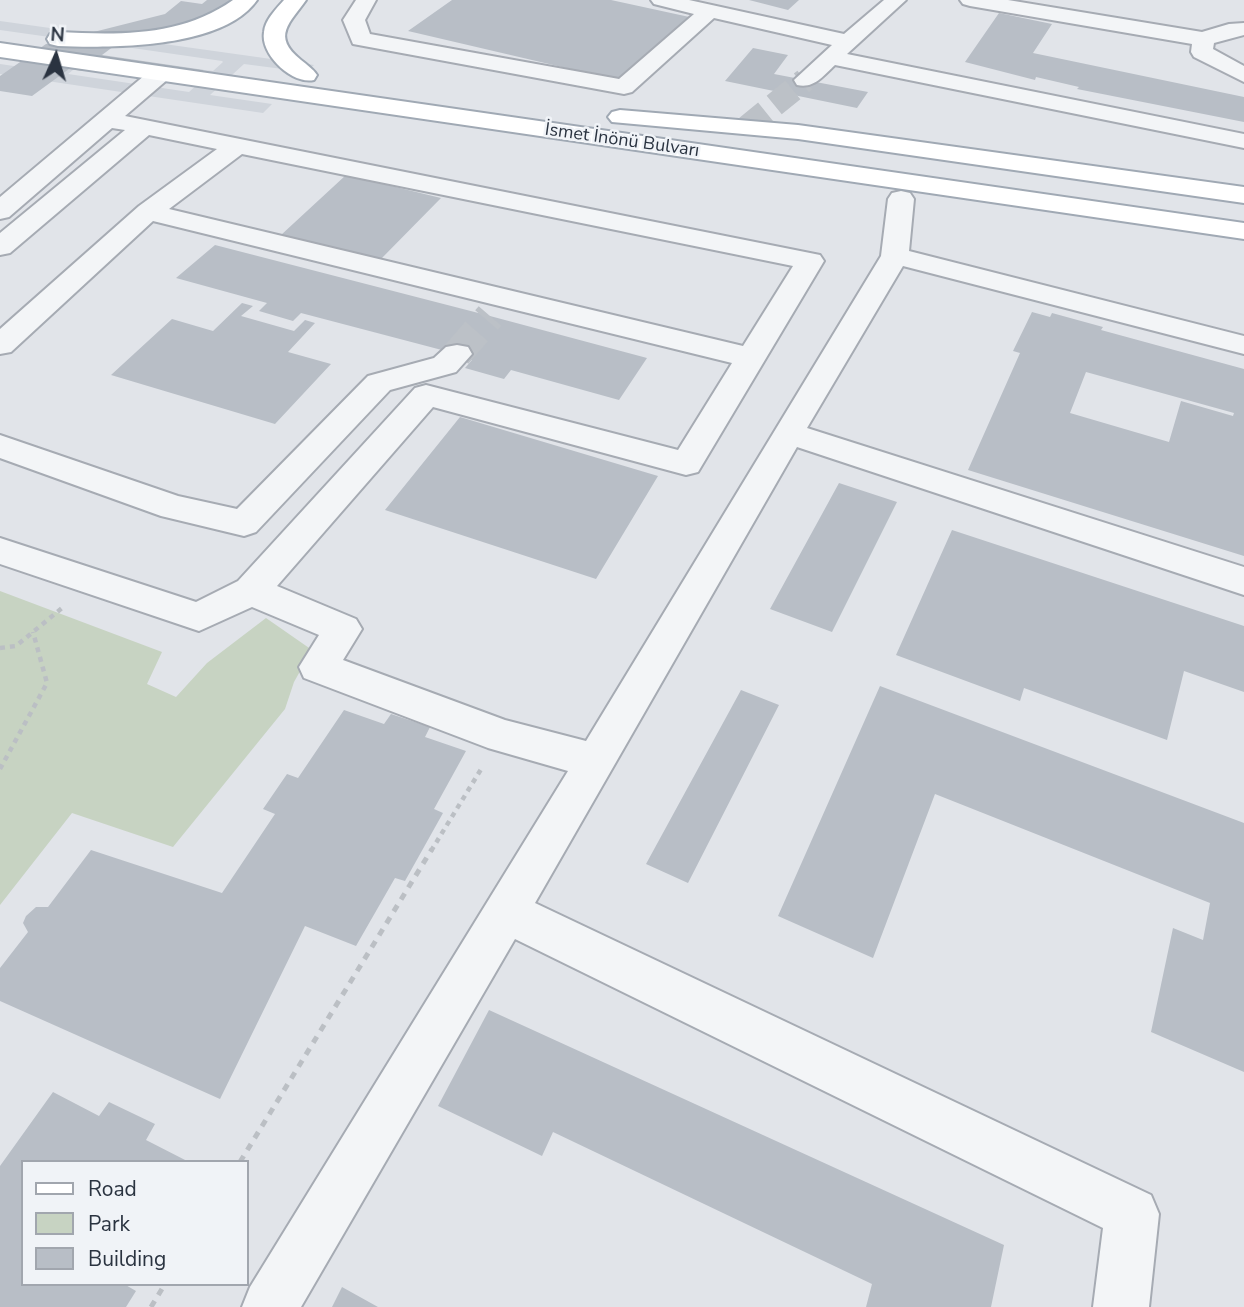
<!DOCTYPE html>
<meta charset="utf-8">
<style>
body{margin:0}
#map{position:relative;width:1244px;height:1307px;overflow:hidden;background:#e1e4e9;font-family:"Nunito Sans",sans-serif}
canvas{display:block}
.legend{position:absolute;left:21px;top:1160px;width:228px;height:126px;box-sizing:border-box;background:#f0f3f7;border:2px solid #a1a6ae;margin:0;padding:9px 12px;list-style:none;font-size:21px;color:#2a3340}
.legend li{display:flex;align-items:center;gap:14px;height:35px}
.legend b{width:35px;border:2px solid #a1a6ae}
.north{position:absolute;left:21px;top:21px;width:70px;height:70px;-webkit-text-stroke:5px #f0f3f7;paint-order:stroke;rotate:4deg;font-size:19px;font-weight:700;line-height:28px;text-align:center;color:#2a3340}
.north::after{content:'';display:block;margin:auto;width:24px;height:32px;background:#2a3340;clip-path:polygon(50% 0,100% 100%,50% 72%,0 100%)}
</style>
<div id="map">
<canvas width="1244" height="1307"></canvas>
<ul class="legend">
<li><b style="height:9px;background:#fff"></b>Road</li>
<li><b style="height:19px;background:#c7d3c2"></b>Park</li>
<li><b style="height:19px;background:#b8bec6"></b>Building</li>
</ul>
<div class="north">N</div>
</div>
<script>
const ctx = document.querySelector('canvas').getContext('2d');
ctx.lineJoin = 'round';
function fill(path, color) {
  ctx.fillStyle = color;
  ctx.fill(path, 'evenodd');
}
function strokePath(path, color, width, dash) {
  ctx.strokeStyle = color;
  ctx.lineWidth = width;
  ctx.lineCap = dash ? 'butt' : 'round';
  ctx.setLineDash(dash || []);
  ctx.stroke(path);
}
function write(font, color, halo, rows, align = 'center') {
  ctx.font = font + ' "Nunito Sans",sans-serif';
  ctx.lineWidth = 5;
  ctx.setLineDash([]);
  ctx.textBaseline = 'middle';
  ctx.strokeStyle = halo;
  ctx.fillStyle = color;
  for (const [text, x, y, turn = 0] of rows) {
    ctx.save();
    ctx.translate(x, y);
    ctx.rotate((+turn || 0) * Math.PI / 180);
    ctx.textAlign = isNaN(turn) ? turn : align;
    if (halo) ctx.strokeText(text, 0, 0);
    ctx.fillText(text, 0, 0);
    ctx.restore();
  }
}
fill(new Path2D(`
 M 0,21 L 314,65 L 306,72 L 244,64 L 210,95 L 272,104 L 263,113 L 0,74 L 0,64 L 48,71 L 85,42 L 0,30 ZM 105,44 L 222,61 L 223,62 L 213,71 L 204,70 L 198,75 L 200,82 L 189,92 L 68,74 Z`), '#cfd4db');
fill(new Path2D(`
 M 0,591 L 162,652 L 147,684 L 176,697 L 207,663 L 266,618 L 312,650 L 294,682 L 285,709 L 173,847 L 72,813 L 0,905 Z`), '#c7d3c2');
fill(new Path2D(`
 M 207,0 L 230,0 L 212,15 L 122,40 L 102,55 L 204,70 L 192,80 L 92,65 L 84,71 L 69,69 L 32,96 L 0,91 L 0,76 L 46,44 L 165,14 L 181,1 L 202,4 Z
 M 452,0 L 611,0 L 694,18 L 626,82 L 408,31 Z
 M 749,0 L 799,0 L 788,10 Z
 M 999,13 L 1052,24 L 1033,53 L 1244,97 L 1244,122 L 1077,89 L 1079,87 L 1036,77 L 1035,80 L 965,62 Z
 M 753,48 L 788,55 L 774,74 L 868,92 L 857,108 L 725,81 Z
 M 346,175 L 441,198 L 380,260 L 281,235 Z
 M 215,245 L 490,316 L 647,358 L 619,400 L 511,370 L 504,379 L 465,368 L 472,360 L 457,354 L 301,313 L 293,321 L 259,311 L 267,303 L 176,278 Z
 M 242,303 L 253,306 L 241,316 L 294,331 L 305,320 L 315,323 L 288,352 L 331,364 L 275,424 L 111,375 L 172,319 L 213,331 Z
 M 1032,312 L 1050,317 L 1052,313 L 1103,327 L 1101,330 L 1244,369 L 1244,556 L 968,470 L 1020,353 L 1013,351 ZM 1086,372 L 1234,413 L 1233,416 L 1181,401 L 1169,442 L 1070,413 Z
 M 460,417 L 658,476 L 596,579 L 385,510 Z
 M 839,483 L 897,502 L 832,632 L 770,609 Z
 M 952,530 L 1244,626 L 1244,692 L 1184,671 L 1167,740 L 1024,688 L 1020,701 L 896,655 Z
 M 880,686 L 1244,823 L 1244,1072 L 1151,1032 L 1173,928 L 1203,940 L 1210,903 L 935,794 L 873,958 L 778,916 Z
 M 741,690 L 779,705 L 688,883 L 646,864 Z
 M 344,710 L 384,724 L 391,714 L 430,727 L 425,737 L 466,751 L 434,809 L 443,813 L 405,881 L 395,878 L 356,946 L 305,926 L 220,1099 L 0,1001 L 0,968 L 28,932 L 23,923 L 26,916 L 36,907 L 48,907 L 91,850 L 222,893 L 275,814 L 263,809 L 287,774 L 298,778 Z
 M 489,1010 L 1004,1245 L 991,1307 L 866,1307 L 872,1284 L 553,1132 L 542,1156 L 438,1106 Z
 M 53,1092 L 99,1116 L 109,1102 L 155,1124 L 146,1140 L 189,1162 L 23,1162 L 23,1284 L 124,1284 L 136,1291 L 126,1307 L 0,1307 L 0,1166 Z
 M 342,1287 L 378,1307 L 332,1307 Z`), '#b8bec6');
strokePath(new Path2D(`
 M 747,127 L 805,80`), '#bcc1c7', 24, [24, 11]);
strokePath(new Path2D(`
 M 457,354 L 490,316`), '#bcc1c7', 30, [30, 15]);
const minor = new Path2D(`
 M 356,0 L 376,0 L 365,20 L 370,34 L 619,79 L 694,14 L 654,4 L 651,0 L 689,0 L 844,34 L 884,0 L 906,0 L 847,54 L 1244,134 L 1244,148 L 835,65 C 823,76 814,89 797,85 L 794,80 L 832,45 L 714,18 L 632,92 L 624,94 L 353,44 L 343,20 Z
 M 960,0 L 1008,0 L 1202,32 L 1229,24 L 1244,23 L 1244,35 L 1214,43 L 1213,49 L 1244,66 L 1244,82 L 1194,57 L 1191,52 L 1192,44 L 970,6 L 963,4 Z
 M 159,68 L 167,70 L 170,75 L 167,80 L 125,116 L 820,255 L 824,261 L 698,472 L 686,475 L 433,407 L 277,586 L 356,619 L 362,629 L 343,660 L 505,720 L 586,741 L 881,256 L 888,199 L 892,193 L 901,191 L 910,193 L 914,199 L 909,251 L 1244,336 L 1244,354 L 903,266 L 807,428 L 1244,567 L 1244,595 L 797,447 L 535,903 L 1151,1195 L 1159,1214 L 1149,1307 L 1093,1307 L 1103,1228 L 515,939 L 301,1307 L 242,1307 L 250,1287 L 568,771 L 488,748 L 304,678 L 299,667 L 319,635 L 252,607 L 199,631 L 0,564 L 0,538 L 196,602 L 238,581 L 415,388 L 426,385 L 678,450 L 732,363 L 153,221 L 11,352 L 0,354 L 0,329 L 139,206 L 217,149 L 149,135 L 10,253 L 0,255 L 0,233 L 125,130 L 112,128 L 9,217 L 0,219 L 0,197 L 151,70 ZM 242,154 L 793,266 L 743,346 L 169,209 Z
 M 457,345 L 468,347 L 472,354 L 456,372 L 390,390 L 256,532 L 244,536 L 161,516 L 0,458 L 0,435 L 178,496 L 237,509 L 368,376 L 434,358 L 446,347 Z`);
const major = new Path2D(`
 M 233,0 L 257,0 C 223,49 111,48 58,46 L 50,44 L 47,39 L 50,34 L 58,32 C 119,35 181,37 233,0 Z
 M 284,0 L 306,0 C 290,23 271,36 301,60 C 307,65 313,69 317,75 L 314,80 C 293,85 260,55 264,32 C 265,20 276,9 284,0 Z
 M 0,43 L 1244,223 L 1244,239 L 0,57 Z
 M 620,110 L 798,125 L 1244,187 L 1244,203 L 798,139 L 612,122 L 608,117 L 612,112 Z`);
strokePath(minor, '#a6abb3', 4);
strokePath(major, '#a0a9b4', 4);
strokePath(new Path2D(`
 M 0,648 L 16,646 L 62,608
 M 0,769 L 47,683 L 33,632
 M 431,851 L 483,766`), '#bbbfc4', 4.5, [5, 5]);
strokePath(new Path2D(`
 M 240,1162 L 432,849
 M 151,1307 L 165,1284`), '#bbbfc4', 5, [7, 7]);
fill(minor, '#f3f5f7');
fill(major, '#fff');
write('18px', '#2a3340', '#f0f3f7', [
 ["İsmet İnönü Bulvarı",622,141,8]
]);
</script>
